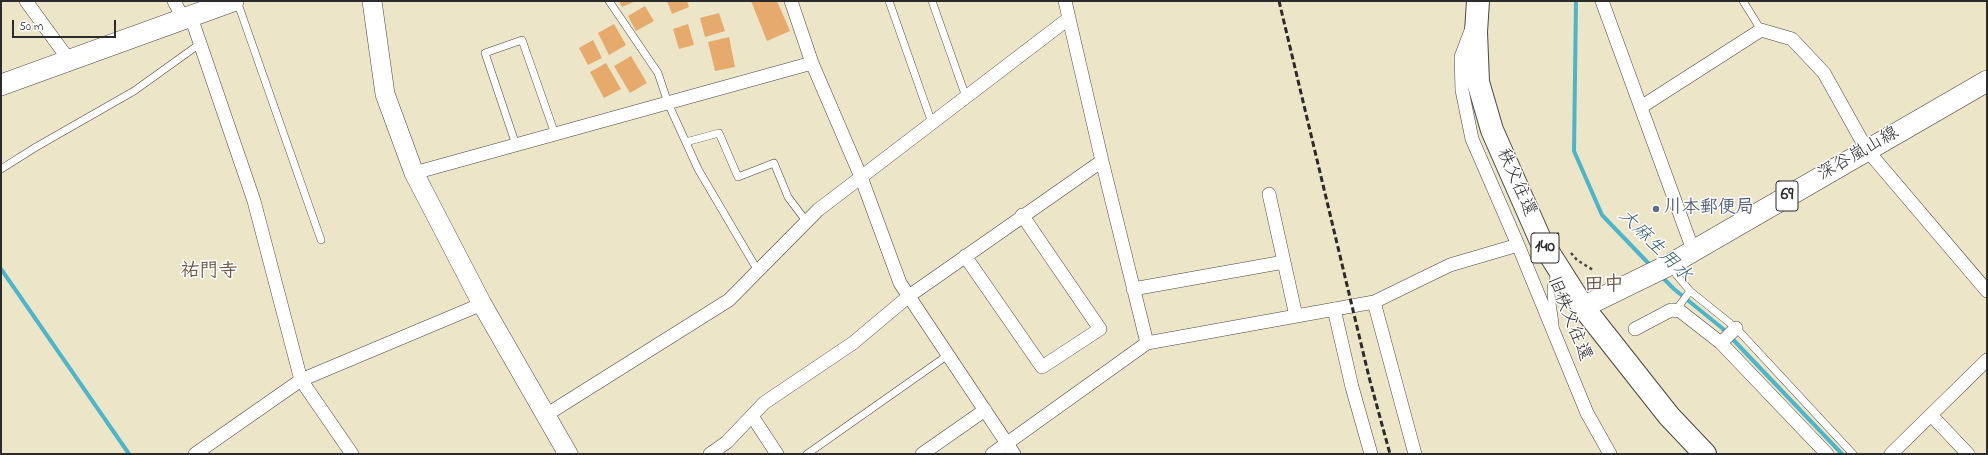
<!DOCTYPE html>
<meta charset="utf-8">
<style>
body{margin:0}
#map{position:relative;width:1988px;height:455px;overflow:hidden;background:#ede5c7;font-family:"Indie Flower",sans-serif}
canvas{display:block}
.frame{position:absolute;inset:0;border:2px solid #2b2b2b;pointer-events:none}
.scale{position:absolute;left:12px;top:20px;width:104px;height:18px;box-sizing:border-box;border:2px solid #2b2b2b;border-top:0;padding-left:5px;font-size:12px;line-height:14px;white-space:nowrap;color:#2b2b2b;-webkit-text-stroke:3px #fff;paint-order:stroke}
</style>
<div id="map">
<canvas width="1988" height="455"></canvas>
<div class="frame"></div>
<div class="scale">50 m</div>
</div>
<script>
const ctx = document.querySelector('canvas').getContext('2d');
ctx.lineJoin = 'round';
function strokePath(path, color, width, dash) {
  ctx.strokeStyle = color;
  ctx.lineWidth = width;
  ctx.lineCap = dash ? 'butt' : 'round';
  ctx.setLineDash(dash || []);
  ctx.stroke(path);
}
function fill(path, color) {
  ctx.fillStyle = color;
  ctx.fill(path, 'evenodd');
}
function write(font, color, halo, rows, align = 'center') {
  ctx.font = font + ' "Indie Flower","Klee One",sans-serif';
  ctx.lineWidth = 3;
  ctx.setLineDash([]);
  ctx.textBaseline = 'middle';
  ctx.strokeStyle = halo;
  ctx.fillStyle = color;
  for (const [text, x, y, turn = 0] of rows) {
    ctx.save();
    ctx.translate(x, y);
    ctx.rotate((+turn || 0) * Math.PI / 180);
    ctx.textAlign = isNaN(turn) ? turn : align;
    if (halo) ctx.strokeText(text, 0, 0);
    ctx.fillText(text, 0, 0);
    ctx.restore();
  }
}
strokePath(new Path2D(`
 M 1576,1 L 1574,151 L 1602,215 L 1651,266
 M 1,269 L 129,454
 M 1660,275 L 1674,289 L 1722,328 L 1842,454`), '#4cb5ca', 4);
fill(new Path2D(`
 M 619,1 L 636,1 L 622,7 Z
 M 667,1 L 687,1 L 689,7 L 672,14 Z
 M 751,1 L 777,1 L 790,31 L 767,41 Z
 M 645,6 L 654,21 L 636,31 L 628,16 Z
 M 719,13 L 725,31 L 705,37 L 700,18 Z
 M 614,24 L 626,45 L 609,55 L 598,33 Z
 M 688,24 L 694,45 L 679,49 L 673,29 Z
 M 729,37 L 735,67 L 715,71 L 708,42 Z
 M 593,40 L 602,58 L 588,65 L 579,48 Z
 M 631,56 L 647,83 L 630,93 L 614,66 Z
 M 606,63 L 621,89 L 604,98 L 590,72 Z`), '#e6aa6d');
const lane = new Path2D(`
 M 237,1 L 321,240
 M 609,1 L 658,73 L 668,103 L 698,169 L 758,271
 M 889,1 L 932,123
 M 932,1 L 966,97
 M 1743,1 L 1761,30
 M 686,142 L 719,133 L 738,177 L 774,163 L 788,197 L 806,221
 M 516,145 L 485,53 L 522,40 L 555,134
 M 1,169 L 36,147 L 134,91 L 201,43
 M 1670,267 L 1690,291 L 1736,328 L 1853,454
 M 1676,310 L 1690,291
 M 1555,325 C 1554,308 1545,285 1558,272
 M 807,454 L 948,355`);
const street = new Path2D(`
 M 26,1 L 69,60
 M 174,1 L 184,20
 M 791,1 L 812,63 L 861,177 L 900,283 L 1014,454
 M 1065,1 L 1102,161 L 1147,343
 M 1602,1 L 1693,250
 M 191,17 L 254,201 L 301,380 L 352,454
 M 1472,28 L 1461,57 L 1462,90 L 1472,139 L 1518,245 L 1587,413 L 1610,454
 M 1641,107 L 1761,30 L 1792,39 L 1824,73 L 1867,150 L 1987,291
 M 414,173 L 812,63
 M 1269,194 L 1296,316
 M 965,256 L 1042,367 L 1100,329 L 1022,215
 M 1133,289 L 1284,262
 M 1374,302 L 1415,454
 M 1334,309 L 1352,387 L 1371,454
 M 1635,329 L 1671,310 L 1680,311 L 1721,343 L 1827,454
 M 1721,343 L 1736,328
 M 546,415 L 729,300 L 818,210 L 1068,19
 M 1931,415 L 1968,454
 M 752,416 L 777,454
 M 195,454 L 301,380 L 482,304
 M 710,454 L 727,442 L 764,403 L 853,343 L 909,296 L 1102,161
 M 922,454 L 985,410
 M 992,454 L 1147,343 L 1374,302 L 1450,265 L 1518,245
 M 1891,454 L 1987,360`);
const secondary = new Path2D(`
 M 372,1 L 385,94 L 414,173 L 482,304 L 568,454`);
const primary = new Path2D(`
 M 1,85 L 233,1
 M 1583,307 L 1669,265 L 1987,81`);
const highway = new Path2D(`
 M 1478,1 L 1476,32 L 1478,82 L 1492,130 L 1540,239 L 1583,307 L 1669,416 L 1705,454`);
strokePath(lane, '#484742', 8);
strokePath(street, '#484742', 14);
strokePath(secondary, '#484742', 20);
strokePath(primary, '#484742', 22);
strokePath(highway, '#484742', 24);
strokePath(new Path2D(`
 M 1571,253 L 1577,260 L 1593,270`), '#484742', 2.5, [3, 3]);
strokePath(lane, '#fff', 7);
strokePath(street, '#fff', 13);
strokePath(secondary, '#fff', 19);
strokePath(primary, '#fff', 21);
strokePath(highway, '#fff', 22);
strokePath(new Path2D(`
 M 1279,1 L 1369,377 L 1390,454`), '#2b2b2b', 3, [6, 3]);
strokePath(new Path2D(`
 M 1531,248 L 1559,233`), '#484742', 2.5, [3, 3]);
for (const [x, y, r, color] of [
 [1656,209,4,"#5c6f8a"]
]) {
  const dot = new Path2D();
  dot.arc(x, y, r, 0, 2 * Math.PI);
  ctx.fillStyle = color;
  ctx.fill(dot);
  strokePath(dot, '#fff', 1.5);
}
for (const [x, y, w] of [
 [1787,196,22],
 [1545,248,28]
]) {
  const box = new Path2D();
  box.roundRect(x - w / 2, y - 15, w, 30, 3);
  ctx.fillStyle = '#fff';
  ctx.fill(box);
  strokePath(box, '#2b2b2b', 1);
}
write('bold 17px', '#2b2b2b', null, [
 ["69",1787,196],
 ["140",1545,248]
]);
write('18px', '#2b2b2b', '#fff', [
 ["深谷嵐山線",1859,155,-30],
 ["秩父往還",1515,183,66],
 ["旧秩父往還",1568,319,68]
]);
write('bold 18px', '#4e5e75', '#fff', [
 ["川本郵便局",1664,209]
], 'left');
write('italic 19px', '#38626b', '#fff', [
 ["大麻生用水",1654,247,45]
]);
write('bold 19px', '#6c5742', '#fff', [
 ["祐門寺",209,273]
]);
write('bold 20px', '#6c5742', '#fff', [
 ["田中",1604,287]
]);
</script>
